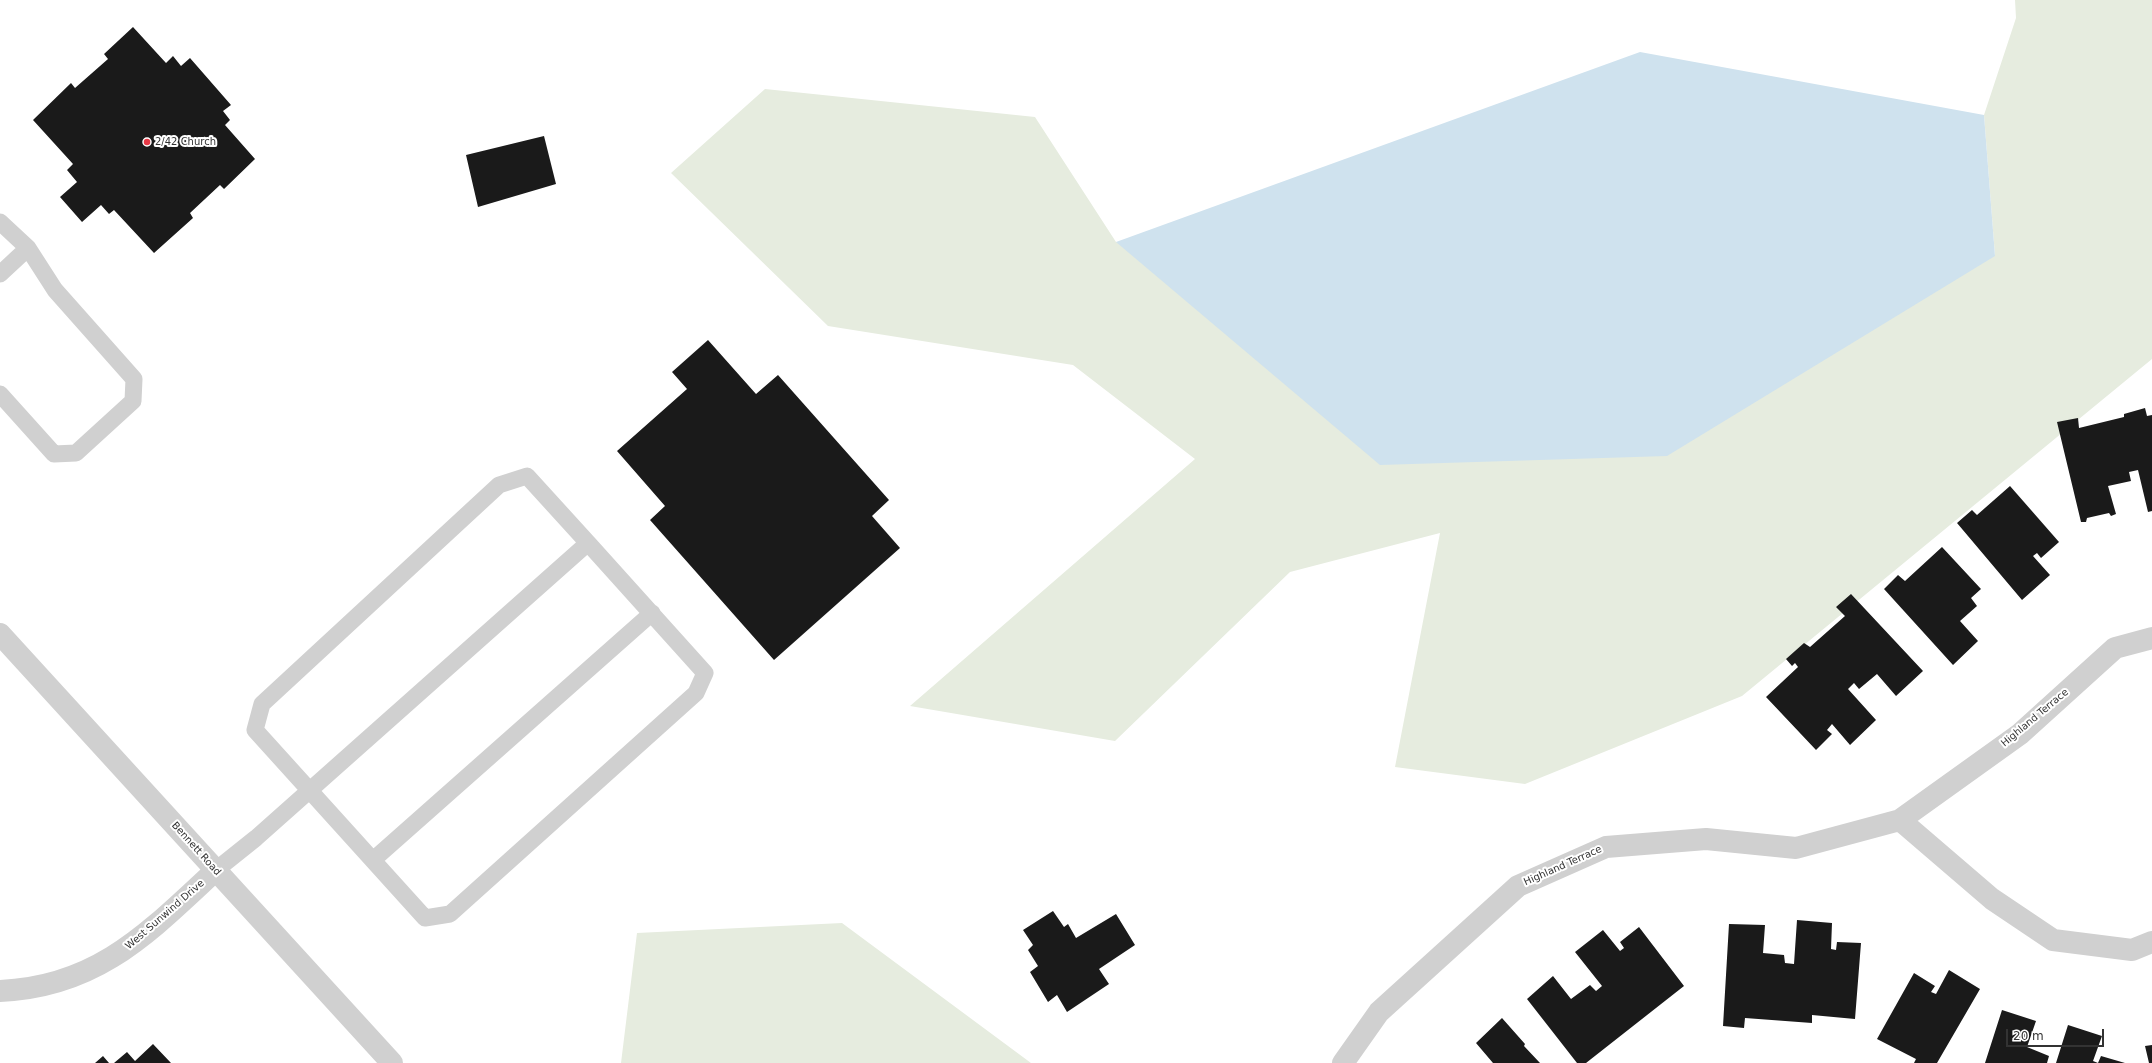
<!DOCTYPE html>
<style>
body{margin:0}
#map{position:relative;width:2152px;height:1063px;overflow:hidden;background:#fff;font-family:"DejaVu Sans",sans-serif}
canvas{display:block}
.scale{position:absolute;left:2006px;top:1029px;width:98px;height:18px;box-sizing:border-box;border:2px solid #333;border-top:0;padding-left:5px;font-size:12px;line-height:14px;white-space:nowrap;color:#333;-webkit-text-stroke:3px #fff;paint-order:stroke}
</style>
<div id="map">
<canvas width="2152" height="1063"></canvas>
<div class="scale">20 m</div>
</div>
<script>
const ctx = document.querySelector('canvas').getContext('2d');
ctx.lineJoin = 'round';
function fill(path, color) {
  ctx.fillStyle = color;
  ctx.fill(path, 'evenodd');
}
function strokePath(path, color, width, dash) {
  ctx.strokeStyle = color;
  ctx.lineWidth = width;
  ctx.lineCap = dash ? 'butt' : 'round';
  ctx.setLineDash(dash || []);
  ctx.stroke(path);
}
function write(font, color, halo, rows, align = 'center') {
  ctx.font = font + ' "DejaVu Sans",sans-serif';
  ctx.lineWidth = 4;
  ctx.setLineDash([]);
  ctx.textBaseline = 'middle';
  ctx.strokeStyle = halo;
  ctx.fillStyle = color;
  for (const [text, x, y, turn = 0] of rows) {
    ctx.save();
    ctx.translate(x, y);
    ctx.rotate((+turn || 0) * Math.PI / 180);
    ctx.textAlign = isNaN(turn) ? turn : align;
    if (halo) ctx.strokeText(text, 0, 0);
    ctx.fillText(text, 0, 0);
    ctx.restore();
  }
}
fill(new Path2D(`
 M 2015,0 L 2152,0 L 2152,359 L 1742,696 L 1525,784 L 1395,767 L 1440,533 L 1290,572 L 1115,741 L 910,706 L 1195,459 L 1073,365 L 828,326 L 671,173 L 765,89 L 1035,117 L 1116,242 L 1995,256 L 1984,115 L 2016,18 Z
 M 842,923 L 1031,1063 L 621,1063 L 637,933 Z`), '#e6ecdf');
fill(new Path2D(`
 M 1640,52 L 1984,115 L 1995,256 L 1667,456 L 1380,465 L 1116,242 Z`), '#cfe2ee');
fill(new Path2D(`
 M 133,27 L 166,63 L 173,56 L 181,66 L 190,58 L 231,105 L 223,111 L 230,120 L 225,125 L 255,159 L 224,189 L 220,185 L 190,213 L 193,218 L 154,253 L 114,210 L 109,214 L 101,205 L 82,222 L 60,197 L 77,182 L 67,170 L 73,164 L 33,120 L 71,83 L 75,88 L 108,59 L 104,54 Z
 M 544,136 L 556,184 L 478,207 L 466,155 Z
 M 708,340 L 756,394 L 778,375 L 889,500 L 872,516 L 900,548 L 774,660 L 650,520 L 665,506 L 617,451 L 687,389 L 672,372 Z
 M 2145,408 L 2147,416 L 2152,415 L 2152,511 L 2148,512 L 2138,470 L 2129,472 L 2131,481 L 2108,486 L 2116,514 L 2111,516 L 2109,513 L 2087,518 L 2086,522 L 2081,522 L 2057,422 L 2078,418 L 2079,428 L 2124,417 L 2124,414 Z
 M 2010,486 L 2059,542 L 2041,558 L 2037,553 L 2033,556 L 2050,575 L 2022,600 L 1957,523 L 1972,510 L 1977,515 Z
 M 1942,547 L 1981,589 L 1971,598 L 1977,606 L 1960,621 L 1978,641 L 1953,665 L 1884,589 L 1898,575 L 1905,581 Z
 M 1851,594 L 1923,671 L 1896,696 L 1877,674 L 1859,689 L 1854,683 L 1848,689 L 1876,720 L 1850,745 L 1832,724 L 1827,730 L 1832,734 L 1816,750 L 1766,697 L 1798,667 L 1795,663 L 1792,666 L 1786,659 L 1804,643 L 1810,647 L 1845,616 L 1836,607 Z
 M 1053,911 L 1064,927 L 1068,924 L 1076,938 L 1116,914 L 1135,945 L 1099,969 L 1109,984 L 1067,1012 L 1057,995 L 1048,1002 L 1030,972 L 1038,966 L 1028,950 L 1033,945 L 1023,930 Z
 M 1797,920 L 1832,923 L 1831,949 L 1836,950 L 1837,942 L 1861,943 L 1855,1019 L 1812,1015 L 1812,1023 L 1745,1018 L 1744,1028 L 1723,1026 L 1729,924 L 1765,925 L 1763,953 L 1784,955 L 1785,963 L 1794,964 Z
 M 1639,927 L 1684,986 L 1586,1063 L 1577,1063 L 1527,999 L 1553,976 L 1571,999 L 1590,985 L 1596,991 L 1602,986 L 1575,952 L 1603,930 L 1620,951 L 1624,948 L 1620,942 Z
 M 1949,970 L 1980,989 L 1937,1063 L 1914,1063 L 1916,1059 L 1877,1039 L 1914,973 L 1935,986 L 1931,992 L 1936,994 Z
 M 2002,1010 L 2036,1021 L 2027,1047 L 2049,1056 L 2047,1063 L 1985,1063 Z
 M 1502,1018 L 1525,1044 L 1524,1046 L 1540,1063 L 1493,1063 L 1476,1043 Z
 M 2068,1025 L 2102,1036 L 2093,1061 L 2098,1063 L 2101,1056 L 2125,1063 L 2056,1063 Z
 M 153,1044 L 171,1063 L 114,1063 L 127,1052 L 135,1061 Z
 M 2152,1045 L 2152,1063 L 2149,1063 L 2145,1046 Z
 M 103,1056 L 109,1063 L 95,1063 Z`), '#1a1a1a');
strokePath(new Path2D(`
 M 0,222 L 28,248
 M 0,274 L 28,248 L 55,290 L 134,379 L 133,401 L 76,453 L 54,454 L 0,394
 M 373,860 L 652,613
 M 216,870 L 256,838 L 588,543 L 527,476 L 499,485 L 262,704 L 255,730 L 425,918 L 450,914 L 696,693 L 705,673 L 588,543`), '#d0d0d0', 17);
strokePath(new Path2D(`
 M 1900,820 L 1992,899 L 2053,940 L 2132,950 L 2152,942
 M 0,991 C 98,987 149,932 216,870
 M 1343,1063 L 1379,1012 L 1518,886 L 1606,847 L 1706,839 L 1796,848 L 1900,820 L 2020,734 L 2115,648 L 2152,638`), '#d0d0d0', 22);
strokePath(new Path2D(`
 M 0,634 L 392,1063`), '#d0d0d0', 22);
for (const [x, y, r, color] of [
 [147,142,4,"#e63946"]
]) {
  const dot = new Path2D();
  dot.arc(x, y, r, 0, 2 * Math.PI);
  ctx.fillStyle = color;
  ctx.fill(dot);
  strokePath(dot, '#fff', 1.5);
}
write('10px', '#333', '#fff', [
 ["2/42 Church",155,142]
], 'left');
write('10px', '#333', '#fff', [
 ["Highland Terrace",2035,718,-40],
 ["Bennett Road",196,849,48],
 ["Highland Terrace",1563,866,-24],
 ["West Sunwind Drive",165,915,-41]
]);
</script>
